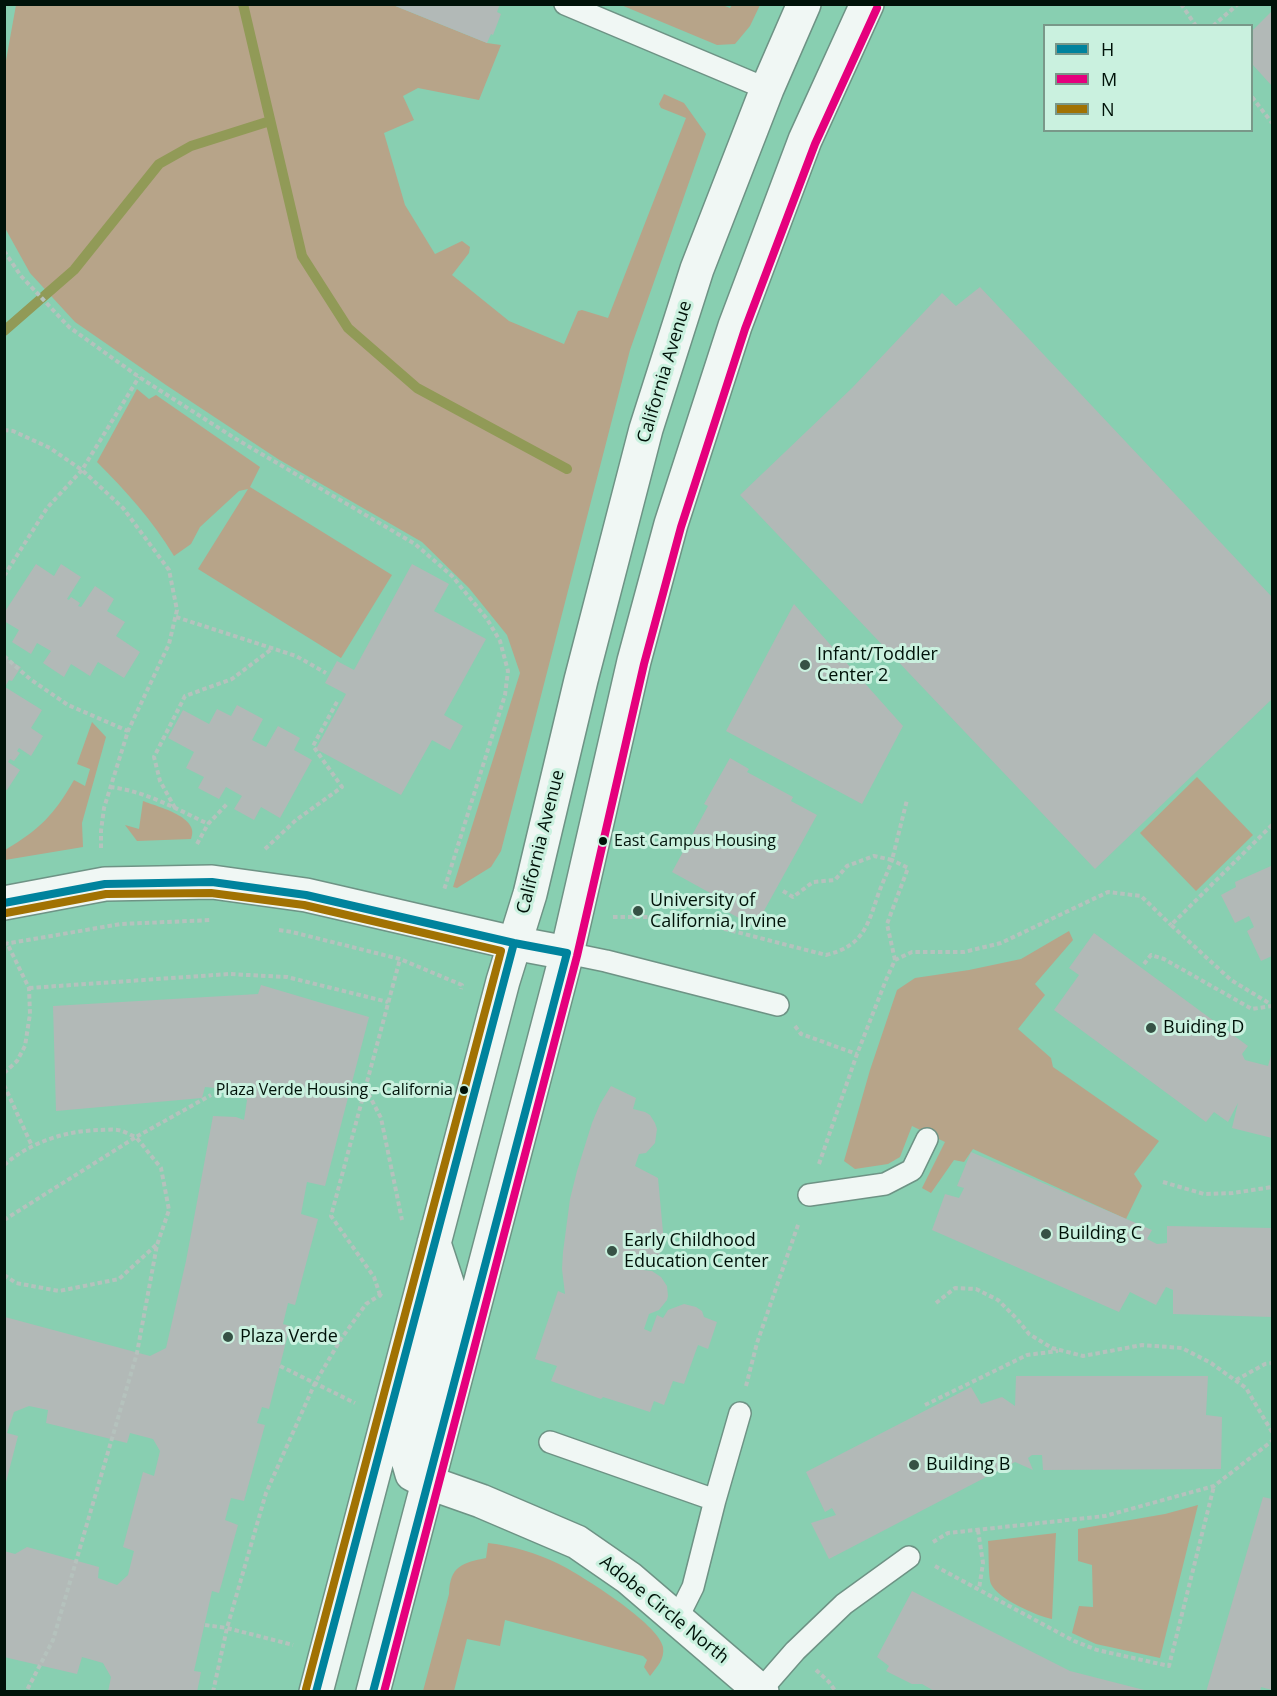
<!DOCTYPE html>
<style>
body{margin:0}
#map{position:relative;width:1277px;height:1696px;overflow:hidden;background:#9bc8b5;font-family:"Open Sans",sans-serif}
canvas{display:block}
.frame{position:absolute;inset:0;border:6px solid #001209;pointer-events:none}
.legend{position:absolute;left:1043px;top:24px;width:210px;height:108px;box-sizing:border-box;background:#caf1df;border:2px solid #799889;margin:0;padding:8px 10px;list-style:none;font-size:18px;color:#001209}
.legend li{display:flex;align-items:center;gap:12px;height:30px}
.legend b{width:30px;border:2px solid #799889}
</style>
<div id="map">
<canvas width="1277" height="1696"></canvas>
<div class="frame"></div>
<ul class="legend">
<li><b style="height:8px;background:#00839d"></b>H</li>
<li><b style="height:8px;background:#e5007d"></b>M</li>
<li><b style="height:8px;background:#a17203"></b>N</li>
</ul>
</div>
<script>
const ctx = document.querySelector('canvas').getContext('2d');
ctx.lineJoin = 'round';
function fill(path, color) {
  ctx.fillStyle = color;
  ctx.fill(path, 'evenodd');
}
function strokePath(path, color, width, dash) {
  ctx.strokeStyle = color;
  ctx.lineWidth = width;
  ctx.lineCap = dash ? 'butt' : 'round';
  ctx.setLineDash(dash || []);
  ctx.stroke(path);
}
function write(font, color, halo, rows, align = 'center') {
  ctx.font = font + ' "Open Sans",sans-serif';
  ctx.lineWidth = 6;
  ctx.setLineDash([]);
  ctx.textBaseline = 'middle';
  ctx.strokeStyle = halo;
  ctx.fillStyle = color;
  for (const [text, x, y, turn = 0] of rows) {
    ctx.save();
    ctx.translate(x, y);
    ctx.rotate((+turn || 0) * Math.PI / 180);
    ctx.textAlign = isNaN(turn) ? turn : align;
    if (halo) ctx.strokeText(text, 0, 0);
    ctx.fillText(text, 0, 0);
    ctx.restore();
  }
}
fill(new Path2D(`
 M 5,5 L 1272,5 L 1272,1691 L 5,1692 ZM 1044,26 L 1252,26 L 1252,130 L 1044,130 Z`), '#88cfb1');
fill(new Path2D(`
 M 720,4 L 730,8 L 732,5 L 760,5 L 750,26 L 735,44 L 717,45 L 621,5 Z
 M 16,5 L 393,5 L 487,43 L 501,45 L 479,100 L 418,88 L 403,96 L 414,120 L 384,133 L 405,205 L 435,254 L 462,241 L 470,247 L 469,253 L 452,275 L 509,321 L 564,344 L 578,311 L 582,310 L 608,318 L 686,118 L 661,108 L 659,104 L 664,94 L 684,103 L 706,134 L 630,350 L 501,851 L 491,867 L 457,888 L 453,887 L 520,673 L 507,635 L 469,588 L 422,542 L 278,459 L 166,385 L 75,322 L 30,273 L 5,228 L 5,66 Z
 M 137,389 L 149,399 L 156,395 L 260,467 L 250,487 L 392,575 L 341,658 L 198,569 L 248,489 L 239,491 L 200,527 L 191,544 L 174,556 C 152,520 127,492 97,462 Z
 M 92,722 L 106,737 L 82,823 L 83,847 L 5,860 L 5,850 C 39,830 54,815 74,780 L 85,786 L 90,769 L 77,764 Z
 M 1197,777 L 1253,835 L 1196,891 L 1140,833 Z
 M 143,801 C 158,807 201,817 191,839 L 137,841 L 125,825 L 139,829 Z
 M 1069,931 L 1073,940 L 1035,984 L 1045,995 L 1018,1029 L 1051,1058 L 1053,1067 L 1159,1141 L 1134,1174 L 1142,1186 L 1126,1219 L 973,1149 L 964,1162 L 954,1160 L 931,1193 L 922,1188 L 945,1142 L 912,1126 L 900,1157 L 888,1164 L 855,1169 L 844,1161 L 870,1070 L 897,990 L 915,978 L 969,970 L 1021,959 Z
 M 1198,1505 L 1160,1658 L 1096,1644 L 1072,1633 L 1079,1606 L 1093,1607 L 1092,1565 L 1078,1561 L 1078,1529 L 1165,1514 Z
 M 1056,1533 L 1052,1619 C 1037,1616 998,1599 991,1584 C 988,1576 989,1550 988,1541 Z
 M 488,1543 C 513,1546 536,1553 559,1564 C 581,1575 659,1624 663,1647 C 665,1659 657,1667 650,1676 L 644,1667 L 647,1660 L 643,1656 L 505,1620 L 500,1646 L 467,1639 L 454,1691 L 423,1691 L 449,1594 C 450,1566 462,1563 486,1558 Z`), '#b7a489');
strokePath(new Path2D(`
 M 243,4 L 302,256 L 348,328 L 417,388 L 567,469
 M 4,331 L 74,270 L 159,164 L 191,146 L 270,121`), '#919a57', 10);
fill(new Path2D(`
 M 500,4 L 497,12 L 501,14 L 493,35 L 491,34 L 487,43 L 393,5 Z
 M 1272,11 L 1272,86 L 1252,64 L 1252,31 Z
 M 980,287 L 1272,597 L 1272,699 L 1095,869 L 740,495 L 852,388 L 942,293 L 956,306 Z
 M 36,564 L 54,576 L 61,564 L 81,577 L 67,599 L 69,600 L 71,597 L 80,603 L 78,606 L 81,607 L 95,586 L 114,599 L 107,611 L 125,622 L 116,636 L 140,652 L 124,678 L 98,662 L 90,676 L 71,664 L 64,677 L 43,663 L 51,651 L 37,643 L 31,654 L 12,642 L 19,630 L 4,621 L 4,613 Z
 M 412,564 L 449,584 L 434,611 L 486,639 L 444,715 L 463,726 L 450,750 L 432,740 L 401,795 L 316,749 L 346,694 L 325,683 L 337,661 L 354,670 Z
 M 794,604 L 903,726 L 862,804 L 726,731 Z
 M 4,657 L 21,667 L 12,681 L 9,680 L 5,687 L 42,710 L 31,728 L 43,736 L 31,756 L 19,748 L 17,751 L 20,753 L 14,761 L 10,759 L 8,762 L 20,770 L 7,790 L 4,788 Z
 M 237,705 L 263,719 L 252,740 L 266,747 L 278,726 L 300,738 L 294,750 L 312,760 L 280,818 L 261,807 L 254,820 L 234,809 L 242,796 L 226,787 L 219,799 L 198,788 L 204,777 L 186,768 L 194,752 L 168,738 L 183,710 L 209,724 L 217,709 L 231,716 Z
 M 730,758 L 749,769 L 747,772 L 793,797 L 791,801 L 817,815 L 755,927 L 728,912 L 732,905 L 672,872 L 708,806 L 704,804 Z
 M 1271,866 L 1272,870 L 1272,956 L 1261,961 L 1247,931 L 1254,927 L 1249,916 L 1235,923 L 1221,895 L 1236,887 L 1235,882 Z
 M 1094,933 L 1248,1046 L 1242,1054 L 1245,1060 L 1268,1066 L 1272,1052 L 1272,1138 L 1232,1128 L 1238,1103 L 1228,1122 L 1214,1112 L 1206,1122 L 1054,1010 L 1079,975 L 1069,968 Z
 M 261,985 L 369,1017 L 325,1186 L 307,1182 L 301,1214 L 318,1219 L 295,1305 L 288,1303 L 283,1324 L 290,1326 L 269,1409 L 262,1407 L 257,1423 L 265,1425 L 244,1501 L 231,1498 L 225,1520 L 238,1525 L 219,1593 L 212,1591 L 194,1671 L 201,1672 L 197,1692 L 108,1692 L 111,1677 L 103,1663 L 82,1657 L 77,1674 L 4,1657 L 4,1551 L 15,1554 L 27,1547 L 99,1567 L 98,1578 L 117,1585 L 128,1575 L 134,1551 L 123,1547 L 143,1472 L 154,1476 L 160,1451 L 153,1439 L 130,1433 L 127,1443 L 46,1423 L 48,1410 L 29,1406 L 14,1412 L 7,1433 L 18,1436 L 5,1486 L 5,1317 L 150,1356 L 166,1348 L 186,1261 L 213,1116 L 236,1117 L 244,1120 L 247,1100 L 236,1090 L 205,1087 L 202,1098 L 56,1111 L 53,1006 L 258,994 Z
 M 611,1086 L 636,1098 L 633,1109 L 645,1112 L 650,1115 L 655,1123 L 657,1129 L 655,1143 L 646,1153 L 639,1154 L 635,1166 L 658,1178 L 664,1243 L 659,1255 L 650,1262 L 645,1263 L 643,1270 L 652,1271 L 661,1277 L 667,1286 L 668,1296 L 667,1300 L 659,1310 L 649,1314 L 644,1329 L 651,1332 L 657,1315 L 663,1318 L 668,1310 L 684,1304 L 696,1307 L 702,1311 L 704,1317 L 717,1322 L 708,1349 L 698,1345 L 684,1384 L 673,1381 L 664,1405 L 654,1401 L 650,1412 L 603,1397 L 601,1399 L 551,1381 L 557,1366 L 535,1359 L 558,1291 L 565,1294 L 562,1269 L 563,1252 L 570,1199 L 577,1171 L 592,1123 L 600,1104 Z
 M 971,1152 L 1152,1230 L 1147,1239 L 1157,1244 L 1167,1243 L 1167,1226 L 1272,1228 L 1272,1317 L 1173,1314 L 1173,1290 L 1166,1287 L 1156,1305 L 1130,1292 L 1119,1312 L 932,1230 L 945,1194 L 959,1198 L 964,1188 L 957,1186 Z
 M 1016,1376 L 1208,1376 L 1206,1415 L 1222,1417 L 1221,1469 L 1043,1470 L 1042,1455 L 1032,1455 L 1028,1458 L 1033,1470 L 1015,1462 L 829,1559 L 811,1523 L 836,1515 L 832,1508 L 825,1512 L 806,1472 L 971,1387 L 981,1404 L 1002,1397 L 1015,1406 Z
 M 1263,1497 L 1272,1499 L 1272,1690 L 1261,1687 L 1260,1692 L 1206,1692 Z
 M 912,1591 L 1070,1671 L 1152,1692 L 936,1692 L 922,1684 L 912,1684 L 886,1671 L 889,1666 L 877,1657 Z`), '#b2b9b7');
const service = new Path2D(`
 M 565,4 L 767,89
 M 567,953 L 606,961 L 778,1005
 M 809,1195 L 885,1184 L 912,1170 L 927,1139
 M 550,1442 L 715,1500
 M 677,1619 L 693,1587 L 715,1500 L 740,1413
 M 761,1690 L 795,1651 L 844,1604 L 909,1557`);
const tertiary = new Path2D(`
 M 4,903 L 105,884 L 212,882 L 306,895 L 514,943 L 567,953
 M 427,1482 L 481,1501 L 577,1542 L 629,1578 L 762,1692`);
const secondary = new Path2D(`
 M 427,1482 L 412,1474 L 408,1460 L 450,1292 L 434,1243
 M 316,1692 L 503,981 L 530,894 L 581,680 L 646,429 L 697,269 L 767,89 L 804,4
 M 373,1692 L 567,953 L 634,661 L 671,524 L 735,326 L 805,140 L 867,4`);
strokePath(service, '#6e9385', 24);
strokePath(tertiary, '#6e9385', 36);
strokePath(secondary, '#6e9385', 36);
strokePath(new Path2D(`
 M 1181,4 L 1196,26
 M 1213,26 L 1238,4
 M 1252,97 L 1272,123
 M 4,251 L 21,276 L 69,327 L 139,377 L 236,439 L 415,544 L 452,576 L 487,619 L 500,641 L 508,671 L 505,695 L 444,890
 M 4,430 L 13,431 L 50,448 L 82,470 L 123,508 L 169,570 L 177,610 L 169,644 L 128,731 L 104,808 L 101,831 L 101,849
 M 4,576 L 47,508 L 82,470 L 139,377
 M 176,617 L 296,656 L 326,673
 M 4,656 L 30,679 L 68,705 L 128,731
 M 110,787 C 145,791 177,809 208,824
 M 175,808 L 160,781 L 154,757 L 185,696 L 232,679 L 273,648
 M 1272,825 L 1171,925 L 1231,980 L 1272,1005
 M 197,844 L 208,824 L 227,804
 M 265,849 L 296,820 L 342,787 L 313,746 L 338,700
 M 783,891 L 793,897 L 813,882 L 835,880 L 847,866 L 874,856 L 892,860 L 907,800
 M 613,917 L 678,917 L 826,955 C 862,946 867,928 878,895 C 882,883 888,872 892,860 L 908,868 L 887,924 L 895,960
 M 279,930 L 292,932 L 400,959 L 462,985 L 461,989
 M 4,944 L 121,924 L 212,920
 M 1144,964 L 1151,955 L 1164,959 L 1252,1009 L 1272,1006
 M 29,988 L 229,974 L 287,977 L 388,1002
 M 795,1026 L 801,1034 L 857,1054
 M 4,1073 L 17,1061 L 25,1046 L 30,1014 L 29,988 L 7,943
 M 4,1085 L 32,1146
 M 365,1087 L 381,1118 L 402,1220
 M 819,1164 L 857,1054 L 886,980 L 895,960 L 912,952 L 964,952 L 1001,943 L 1108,892 L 1141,896 L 1171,925
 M 4,1165 C 31,1142 65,1131 99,1130 C 105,1130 113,1129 118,1130 C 124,1131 130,1135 136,1137 L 211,1095
 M 1163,1182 L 1204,1194 L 1233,1193 L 1272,1187
 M 4,1220 L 136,1137 L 161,1168 L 169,1210 L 157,1245 L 137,1353 L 53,1640 L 26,1692
 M 4,1275 L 16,1283 L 59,1291 L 119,1279 L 156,1245
 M 380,1295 L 374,1277 L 331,1216 L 400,959
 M 936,1303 L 955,1288 L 976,1289 L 998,1300 L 1017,1319 L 1029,1334 L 1052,1348 L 1083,1356 L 1142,1345 L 1182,1348 L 1211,1363 L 1246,1388 L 1272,1432
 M 280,1366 L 355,1403
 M 1236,1380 L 1265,1364 L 1272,1363
 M 746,1386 L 757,1343 L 799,1222
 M 925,1405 L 1027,1355 L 1058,1351
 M 978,1530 L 983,1563 L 979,1589
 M 933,1542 L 948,1533 L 1105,1516 L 1214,1486 L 1272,1441
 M 935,1566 L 1074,1641 L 1097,1650 L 1169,1666 L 1214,1486
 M 205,1625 L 227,1628 L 293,1645
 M 816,1670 L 829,1682 L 836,1692
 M 213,1692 L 227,1628 L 266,1493 L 315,1383 L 341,1339 L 366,1304 L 380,1295 L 383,1297`), '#b5c2bd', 4, [4.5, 3]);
strokePath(service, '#f0f7f4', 21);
strokePath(tertiary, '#f0f7f4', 33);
strokePath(secondary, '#f0f7f4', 33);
strokePath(new Path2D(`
 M 4,903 L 105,884 L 212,882 L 306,895 L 514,943 L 567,953 L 373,1692
 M 316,1692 L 514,943`), '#00839d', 8);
strokePath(new Path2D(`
 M 384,1692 L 577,956 L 644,664 L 681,527 L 745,329 L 815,144 L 877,8`), '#e5007d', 8);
strokePath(new Path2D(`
 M 6,913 L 106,894 L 211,893 L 304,905 L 501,951 L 306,1689`), '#a17203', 8);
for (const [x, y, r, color] of [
 [805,665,6,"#365245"],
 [603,841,5,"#001209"],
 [638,911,6,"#365245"],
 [1151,1028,6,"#365245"],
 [464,1090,5,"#001209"],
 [1046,1234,6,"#365245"],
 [612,1251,6,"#365245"],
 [228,1337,6,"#365245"],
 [914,1465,6,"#365245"]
]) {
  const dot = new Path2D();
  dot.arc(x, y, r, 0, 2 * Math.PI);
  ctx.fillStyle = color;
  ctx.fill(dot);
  strokePath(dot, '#caf1df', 2);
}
write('16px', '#001209', '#caf1df', [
 ["East Campus Housing",614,841],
 ["Plaza Verde Housing - California",453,1090,"right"]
], 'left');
write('18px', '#001209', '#caf1df', [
 ["California Avenue",665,372,-73],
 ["California Avenue",541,842,-76],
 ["Adobe Circle North",664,1610,39]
]);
write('18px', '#001209', '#caf1df', [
 ["Infant/Toddler",817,655],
 ["Center 2",817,676],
 ["University of",650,901],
 ["California, Irvine",650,922],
 ["Buiding D",1163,1028],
 ["Building C",1058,1234],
 ["Early Childhood",624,1241],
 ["Education Center",624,1262],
 ["Plaza Verde",240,1337],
 ["Building B",926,1465]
], 'left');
</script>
